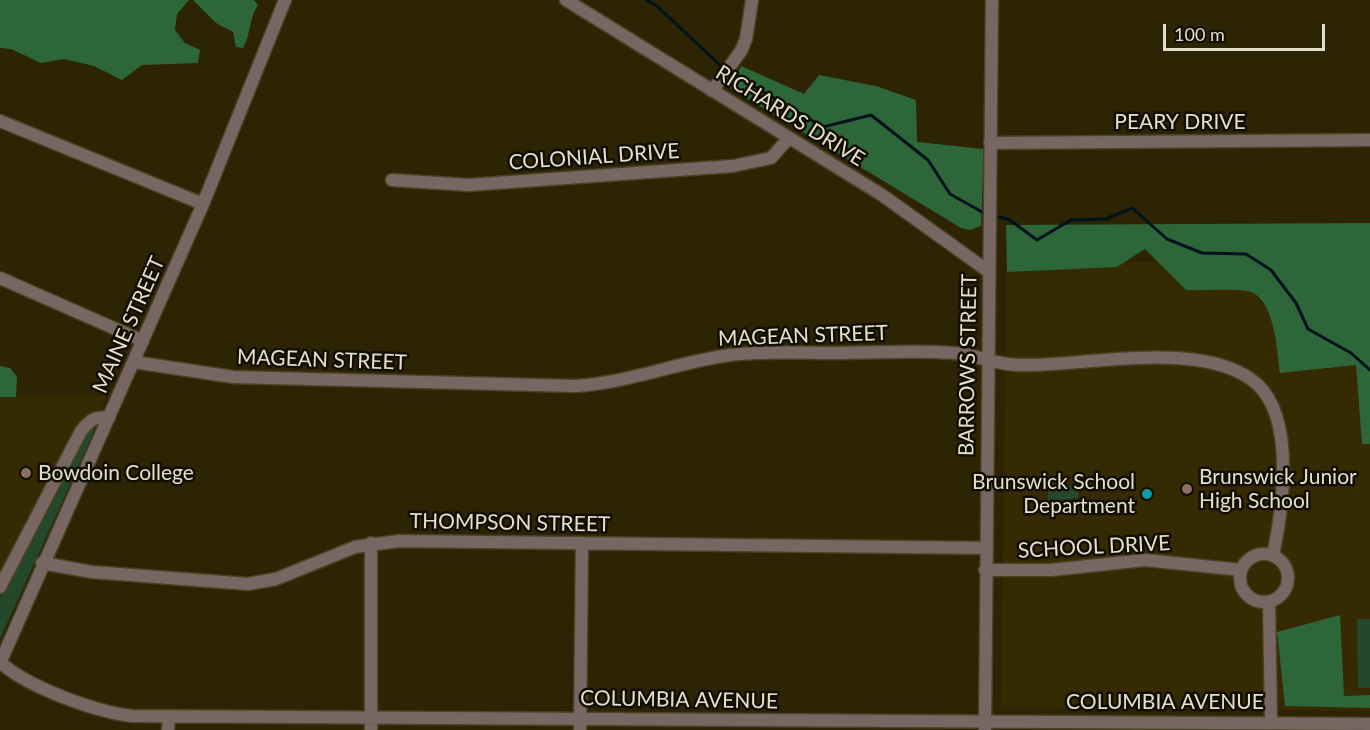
<!DOCTYPE html>
<style>
body{margin:0}
#map{position:relative;width:1370px;height:730px;overflow:hidden;background:#2d2404;font-family:Lato,sans-serif}
canvas{display:block}
.scale{position:absolute;left:1163px;top:24px;width:162px;height:27px;box-sizing:border-box;border:3px solid #e4decd;border-top:0;padding-left:8px;font-size:18px;line-height:21px;white-space:nowrap;color:#e4decd;-webkit-text-stroke:4px #120e03;paint-order:stroke}
</style>
<div id="map">
<canvas width="1370" height="730"></canvas>
<div class="scale">100 m</div>
</div>
<script>
const ctx = document.querySelector('canvas').getContext('2d');
ctx.lineJoin = 'round';
function fill(path, color) {
  ctx.fillStyle = color;
  ctx.fill(path, 'evenodd');
}
function strokePath(path, color, width, dash) {
  ctx.strokeStyle = color;
  ctx.lineWidth = width;
  ctx.lineCap = dash ? 'butt' : 'round';
  ctx.setLineDash(dash || []);
  ctx.stroke(path);
}
function write(font, color, halo, rows, align = 'center') {
  ctx.font = font + ' Lato,sans-serif';
  ctx.lineWidth = 5;
  ctx.setLineDash([]);
  ctx.textBaseline = 'middle';
  ctx.strokeStyle = halo;
  ctx.fillStyle = color;
  for (const [text, x, y, turn = 0] of rows) {
    ctx.save();
    ctx.translate(x, y);
    ctx.rotate((+turn || 0) * Math.PI / 180);
    ctx.textAlign = isNaN(turn) ? turn : align;
    if (halo) ctx.strokeText(text, 0, 0);
    ctx.fillText(text, 0, 0);
    ctx.restore();
  }
}
fill(new Path2D(`
 M 1370,262 L 1370,711 L 1001,707 L 1007,263 Z
 M 0,395 L 107,396 L 99,412 L 78,425 L 0,573 Z`), '#352a01');
fill(new Path2D(`
 M 94,428 L 92,436 L 0,639 L 0,597 L 87,434 Z
 M 1048,482 L 1079,487 L 1078,498 L 1048,502 Z
 M 1357,619 L 1370,619 L 1370,688 L 1358,688 Z`), '#25482b');
fill(new Path2D(`
 M 0,0 L 189,0 L 177,14 L 175,30 L 185,43 L 200,50 L 198,63 L 142,65 L 122,80 L 94,66 L 64,59 L 41,63 L 11,49 L 0,48 Z
 M 193,0 L 254,0 L 258,5 C 249,18 251,34 243,48 L 236,47 L 233,32 L 216,23 Z
 M 741,66 L 804,94 L 819,75 L 876,86 L 916,100 L 917,142 L 984,149 L 981,226 L 970,230 L 961,228 L 730,88 Z
 M 1370,223 L 1370,444 L 1362,444 L 1356,365 L 1280,373 C 1277,351 1275,296 1247,291 C 1228,288 1205,291 1186,290 L 1145,249 L 1117,267 L 1007,272 L 1006,225 Z
 M 0,366 L 10,368 L 17,377 L 16,397 L 0,397 Z
 M 1340,615 L 1344,696 L 1370,695 L 1370,708 L 1285,706 L 1277,632 Z`), '#2d6639');
strokePath(new Path2D(`
 M 646,0 L 657,6 L 722,67
 M 735,75 L 823,127 L 871,115 L 928,160 L 950,194 L 982,212
 M 1000,217 L 1010,220 L 1037,240 L 1071,220 L 1106,219 L 1132,208 L 1167,239 L 1202,253 L 1246,254 L 1271,270 L 1296,303 L 1308,329 L 1351,353 L 1370,370`), '#00121c', 3);
const minor = new Path2D(`
 M 566,0 L 882,195 L 988,271
 M 712,91 L 741,51 L 746,39 L 752,0
 M 0,121 L 203,204
 M 990,143 L 1370,140
 M 392,180 L 469,185 L 733,166 L 771,158 L 789,138
 M 0,278 L 143,341
 M 134,362 L 233,377 L 575,386 C 628,383 678,362 730,355 C 765,351 800,353 835,353 C 874,353 914,350 953,353 C 975,354 996,365 1019,365 C 1084,367 1206,337 1258,385 C 1295,420 1283,509 1273,555
 M1240 578a24 24 0 1 1 48 0a24 24 0 1 1-48 0Z
 M 42,563 L 92,572 L 248,584 L 276,579 L 355,547 L 399,541 L 986,548
 M 985,570 L 1051,570 L 1145,560 L 1241,570
 M 0,587 L 81,431 C 90,420 95,416 109,418
 M 1269,602 L 1271,723
 M 0,662 C 27,687 96,712 132,716 L 1370,724
 M 168,730 L 169,717
 M 371,730 L 371,543
 M 580,730 L 582,544
 M 985,730 L 992,0`);
const tertiary = new Path2D(`
 M 0,663 L 203,204 L 285,0`);
strokePath(minor, '#4a4224', 15);
strokePath(tertiary, '#4a4224', 15);
strokePath(minor, '#776662', 12);
strokePath(tertiary, '#776662', 12);
for (const [x, y, r, color] of [
 [26,473,6,"#8d6e63"],
 [1187,489,6,"#8d6e63"],
 [1147,494,6,"#0f9aa8"]
]) {
  const dot = new Path2D();
  dot.arc(x, y, r, 0, 2 * Math.PI);
  ctx.fillStyle = color;
  ctx.fill(dot);
  strokePath(dot, '#120e03', 2);
}
write('21px', '#e4decd', '#120e03', [
 ["RICHARDS DRIVE",790,116,32],
 ["PEARY DRIVE",1180,122],
 ["COLONIAL DRIVE",594,157,-4],
 ["MAINE STREET",129,325,-66],
 ["MAGEAN STREET",803,336,-2],
 ["MAGEAN STREET",322,360,2],
 ["BARROWS STREET",968,365,-89],
 ["THOMPSON STREET",510,523,1],
 ["SCHOOL DRIVE",1094,547,-3],
 ["COLUMBIA AVENUE",679,700,1],
 ["COLUMBIA AVENUE",1165,702]
]);
write('21px', '#e4decd', '#120e03', [
 ["Bowdoin College",38,473],
 ["Brunswick Junior",1199,477],
 ["High School",1199,501],
 ["Brunswick School",1135,482,"right"],
 ["Department",1135,506,"right"]
], 'left');
</script>
